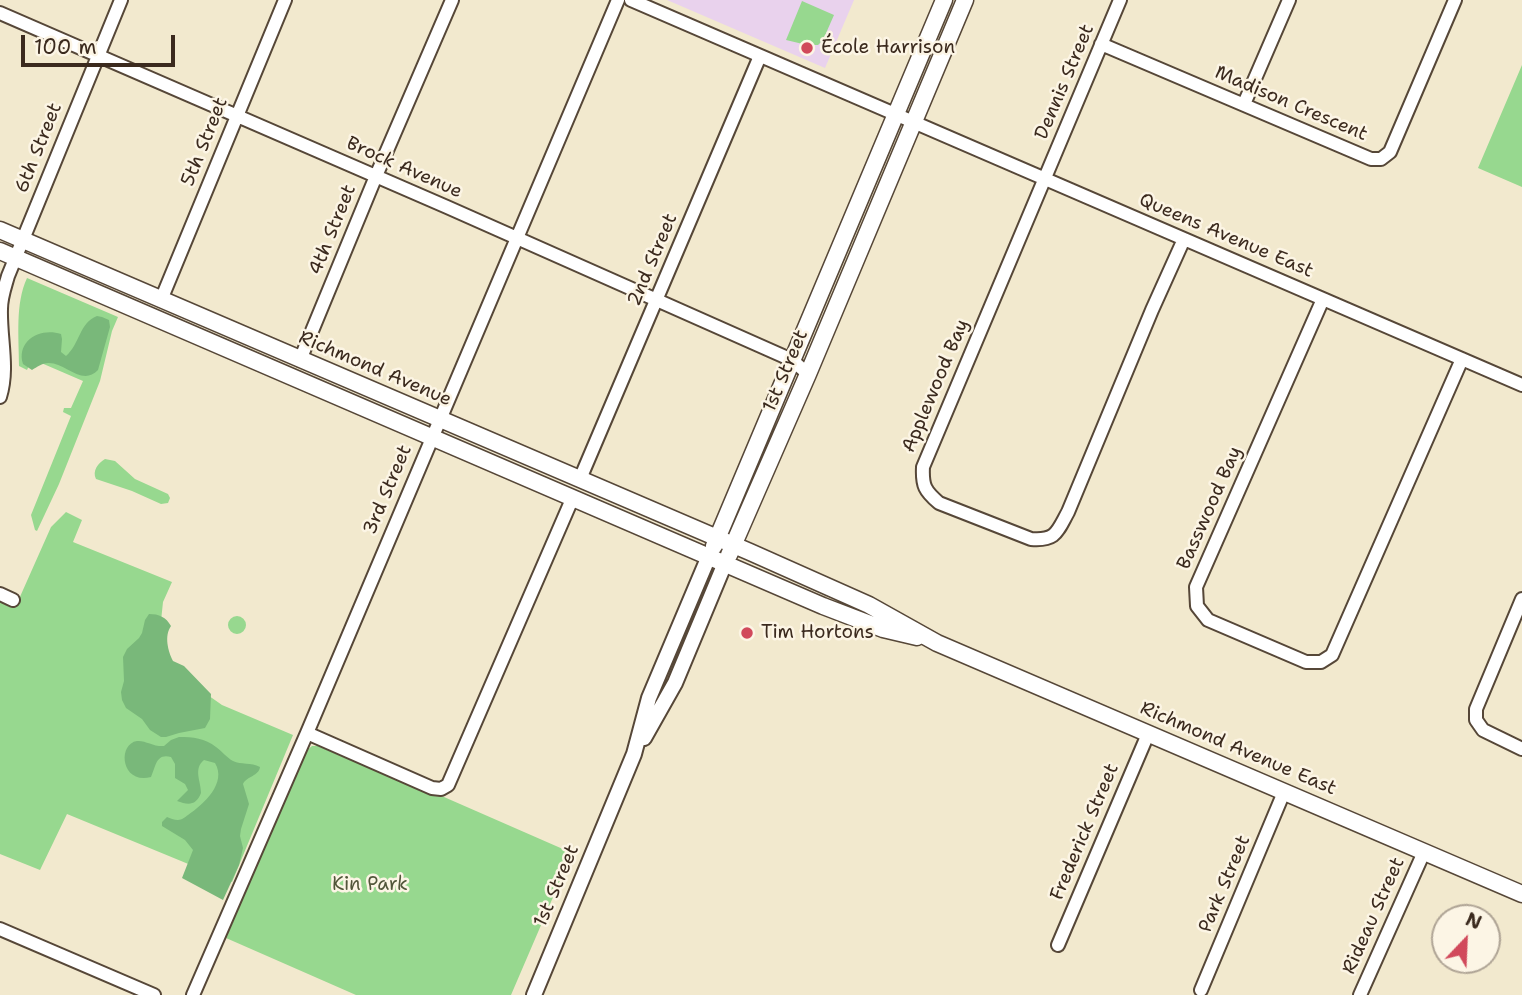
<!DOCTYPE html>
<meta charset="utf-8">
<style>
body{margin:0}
#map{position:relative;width:1522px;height:995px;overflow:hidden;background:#f2e9ce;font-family:"Shantell Sans",sans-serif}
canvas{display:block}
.north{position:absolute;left:1431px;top:904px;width:70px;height:70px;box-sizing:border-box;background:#fcf5e5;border:2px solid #afa495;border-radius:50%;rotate:23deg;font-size:19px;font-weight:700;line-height:28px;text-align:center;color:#3b2a1e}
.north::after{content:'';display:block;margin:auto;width:24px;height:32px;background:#d1495b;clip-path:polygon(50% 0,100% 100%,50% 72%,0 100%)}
.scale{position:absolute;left:21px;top:35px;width:154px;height:32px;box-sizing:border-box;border:4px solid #3b2a1e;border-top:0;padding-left:9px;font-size:21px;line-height:24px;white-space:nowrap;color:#3b2a1e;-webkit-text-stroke:5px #fcf5e5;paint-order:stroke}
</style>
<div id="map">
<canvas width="1522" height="995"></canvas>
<div class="north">N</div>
<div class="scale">100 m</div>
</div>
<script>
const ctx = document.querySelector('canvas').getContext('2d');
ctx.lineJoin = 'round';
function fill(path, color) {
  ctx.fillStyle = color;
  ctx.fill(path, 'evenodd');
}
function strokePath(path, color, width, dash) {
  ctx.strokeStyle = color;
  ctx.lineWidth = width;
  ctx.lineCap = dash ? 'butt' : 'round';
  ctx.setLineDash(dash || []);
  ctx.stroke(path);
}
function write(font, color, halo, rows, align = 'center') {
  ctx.font = font + ' "Shantell Sans",sans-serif';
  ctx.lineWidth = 5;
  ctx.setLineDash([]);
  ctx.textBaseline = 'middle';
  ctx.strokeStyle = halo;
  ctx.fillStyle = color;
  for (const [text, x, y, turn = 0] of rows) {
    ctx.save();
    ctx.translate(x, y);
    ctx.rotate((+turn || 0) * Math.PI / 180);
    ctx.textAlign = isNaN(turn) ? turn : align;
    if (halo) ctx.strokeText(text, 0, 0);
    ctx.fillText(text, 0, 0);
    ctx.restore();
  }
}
fill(new Path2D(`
 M 667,0 L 854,0 L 825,68 Z`), '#e9d2ed');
fill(new Path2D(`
 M 802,1 L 834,15 L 823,40 L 818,45 L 807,45 L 786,40 Z
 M 1522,65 L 1522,187 L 1478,168 Z
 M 27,278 L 118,317 L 112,331 L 100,381 L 59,484 L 37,531 L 35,530 L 31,515 L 71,416 L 63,412 L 64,408 L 71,408 L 83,381 L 32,359 L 27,370 L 19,366 C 19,337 15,304 27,278 Z
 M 105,459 L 115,461 L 135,479 L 168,494 L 170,498 L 168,503 L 161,504 L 132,491 L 96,479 C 92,471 98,463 105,459 Z
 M 66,512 L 82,520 L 73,542 L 172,582 L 163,602 L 161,621 L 162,645 L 182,677 L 222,705 L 293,735 L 232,882 L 67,814 L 40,870 L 0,854 L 0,602 L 15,608 L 51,527 Z
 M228 625a9 9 0 1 1 18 0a9 9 0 1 1-18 0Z
 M 312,746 L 318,746 L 434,796 L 444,797 L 572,853 L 511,995 L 356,995 L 226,938 L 306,751 Z`), '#97d88f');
fill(new Path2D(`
 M 97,316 L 102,317 L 109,320 L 110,327 L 98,370 C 82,387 65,362 48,363 C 42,363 37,367 32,370 L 23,364 C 16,341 40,327 61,334 L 62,339 L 61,352 L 66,356 C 80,344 79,323 97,316 Z
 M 149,614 C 159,614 166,617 171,626 C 164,636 168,651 173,661 L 184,666 L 211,694 L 210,719 L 205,728 L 179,733 L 166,737 L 161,737 L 150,730 L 142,719 L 126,708 L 122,700 L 121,692 L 124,681 L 123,657 L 127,649 L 139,638 L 142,633 L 145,620 Z
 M 179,737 C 193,737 205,738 216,747 C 222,751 227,758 233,761 C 241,765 251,762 260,767 C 259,776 247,776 243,784 L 249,804 L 241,829 L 240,836 L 243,848 L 239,865 L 223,900 L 182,878 L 193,850 L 185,840 L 162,826 L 162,822 L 167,817 C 170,818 174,820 178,820 C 182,820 185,817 188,815 C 204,804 227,783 215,763 L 204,760 C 193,769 201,781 201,793 C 196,806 188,805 177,801 L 188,790 L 185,784 L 175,778 L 175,764 L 171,757 C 156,753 156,766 151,777 C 121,785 117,744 137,741 C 145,740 154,747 164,746 L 171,740 Z`), '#79b87a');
const minor = new Path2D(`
 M 631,0 L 1522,385
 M 1120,0 L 923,467 C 922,486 925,491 939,503 L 1031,539 C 1056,541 1057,532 1068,512 L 1152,310 L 1184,239
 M 0,13 L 447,207 L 792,360 L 808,374
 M 1101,44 L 1371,159 L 1381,159 L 1390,152 L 1455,0
 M 1244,104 L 1289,0
 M 1323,299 L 1196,587 L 1197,606 L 1208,620 L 1306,662 L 1321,662 L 1332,655 L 1462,359
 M 161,300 L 285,0
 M 300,360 L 376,176 L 452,0
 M 0,397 C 9,368 0,338 1,309 C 1,297 5,287 8,276 L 121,0
 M 580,479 L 760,56
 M 0,594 L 13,600
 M 1522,599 L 1476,709 L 1476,720 L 1483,730 L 1522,749
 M 307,733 L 432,788 L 441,789 L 448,785 L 573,497
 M 0,929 L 154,995
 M 1058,945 L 1148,734
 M 1201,990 L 1284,792
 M 193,995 L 307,733 L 618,0
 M 1360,995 L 1424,852`);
const tertiary = new Path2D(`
 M 644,738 L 675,683 L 725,563
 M 534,995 L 634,754 L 649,698 L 709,556`);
const secondary = new Path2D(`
 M 0,230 L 750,552 L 869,605 L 937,643 L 1522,894
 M 0,251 L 823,606 L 883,629 L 917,637
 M 714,546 L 944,0
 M 729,555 L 808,374 L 965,0`);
strokePath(minor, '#564738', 16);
strokePath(tertiary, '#564738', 18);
strokePath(secondary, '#564738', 19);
strokePath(minor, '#fff', 12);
strokePath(tertiary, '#fff', 14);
strokePath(secondary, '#fff', 16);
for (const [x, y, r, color] of [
 [807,48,7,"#d1495b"],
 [747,633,7,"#d1495b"]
]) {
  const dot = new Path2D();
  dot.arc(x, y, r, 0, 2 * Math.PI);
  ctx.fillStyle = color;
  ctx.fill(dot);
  strokePath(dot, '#fcf5e5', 2.5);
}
write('19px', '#3b2a1e', '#fcf5e5', [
 ["École Harrison",821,48],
 ["Tim Hortons",761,633]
], 'left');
write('19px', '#3b2a1e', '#fcf5e5', [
 ["Dennis Street",1065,82,-67],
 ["Madison Crescent",1291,104,23],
 ["5th Street",205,142,-68],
 ["6th Street",39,148,-68],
 ["Brock Avenue",404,168,24],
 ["4th Street",333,230,-68],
 ["Queens Avenue East",1226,236,23],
 ["2nd Street",653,260,-67],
 ["Richmond Avenue",375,369,23],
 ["1st Street",786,371,-67],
 ["Applewood Bay",936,386,-67],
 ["3rd Street",388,490,-67],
 ["Basswood Bay",1210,508,-66],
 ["Richmond Avenue East",1238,749,23],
 ["Frederick Street",1085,832,-67],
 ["Park Street",1225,884,-67],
 ["1st Street",557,886,-67],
 ["Rideau Street",1374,916,-66]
]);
write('19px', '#52563a', '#fcf5e5', [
 ["Kin Park",370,885]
]);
</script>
